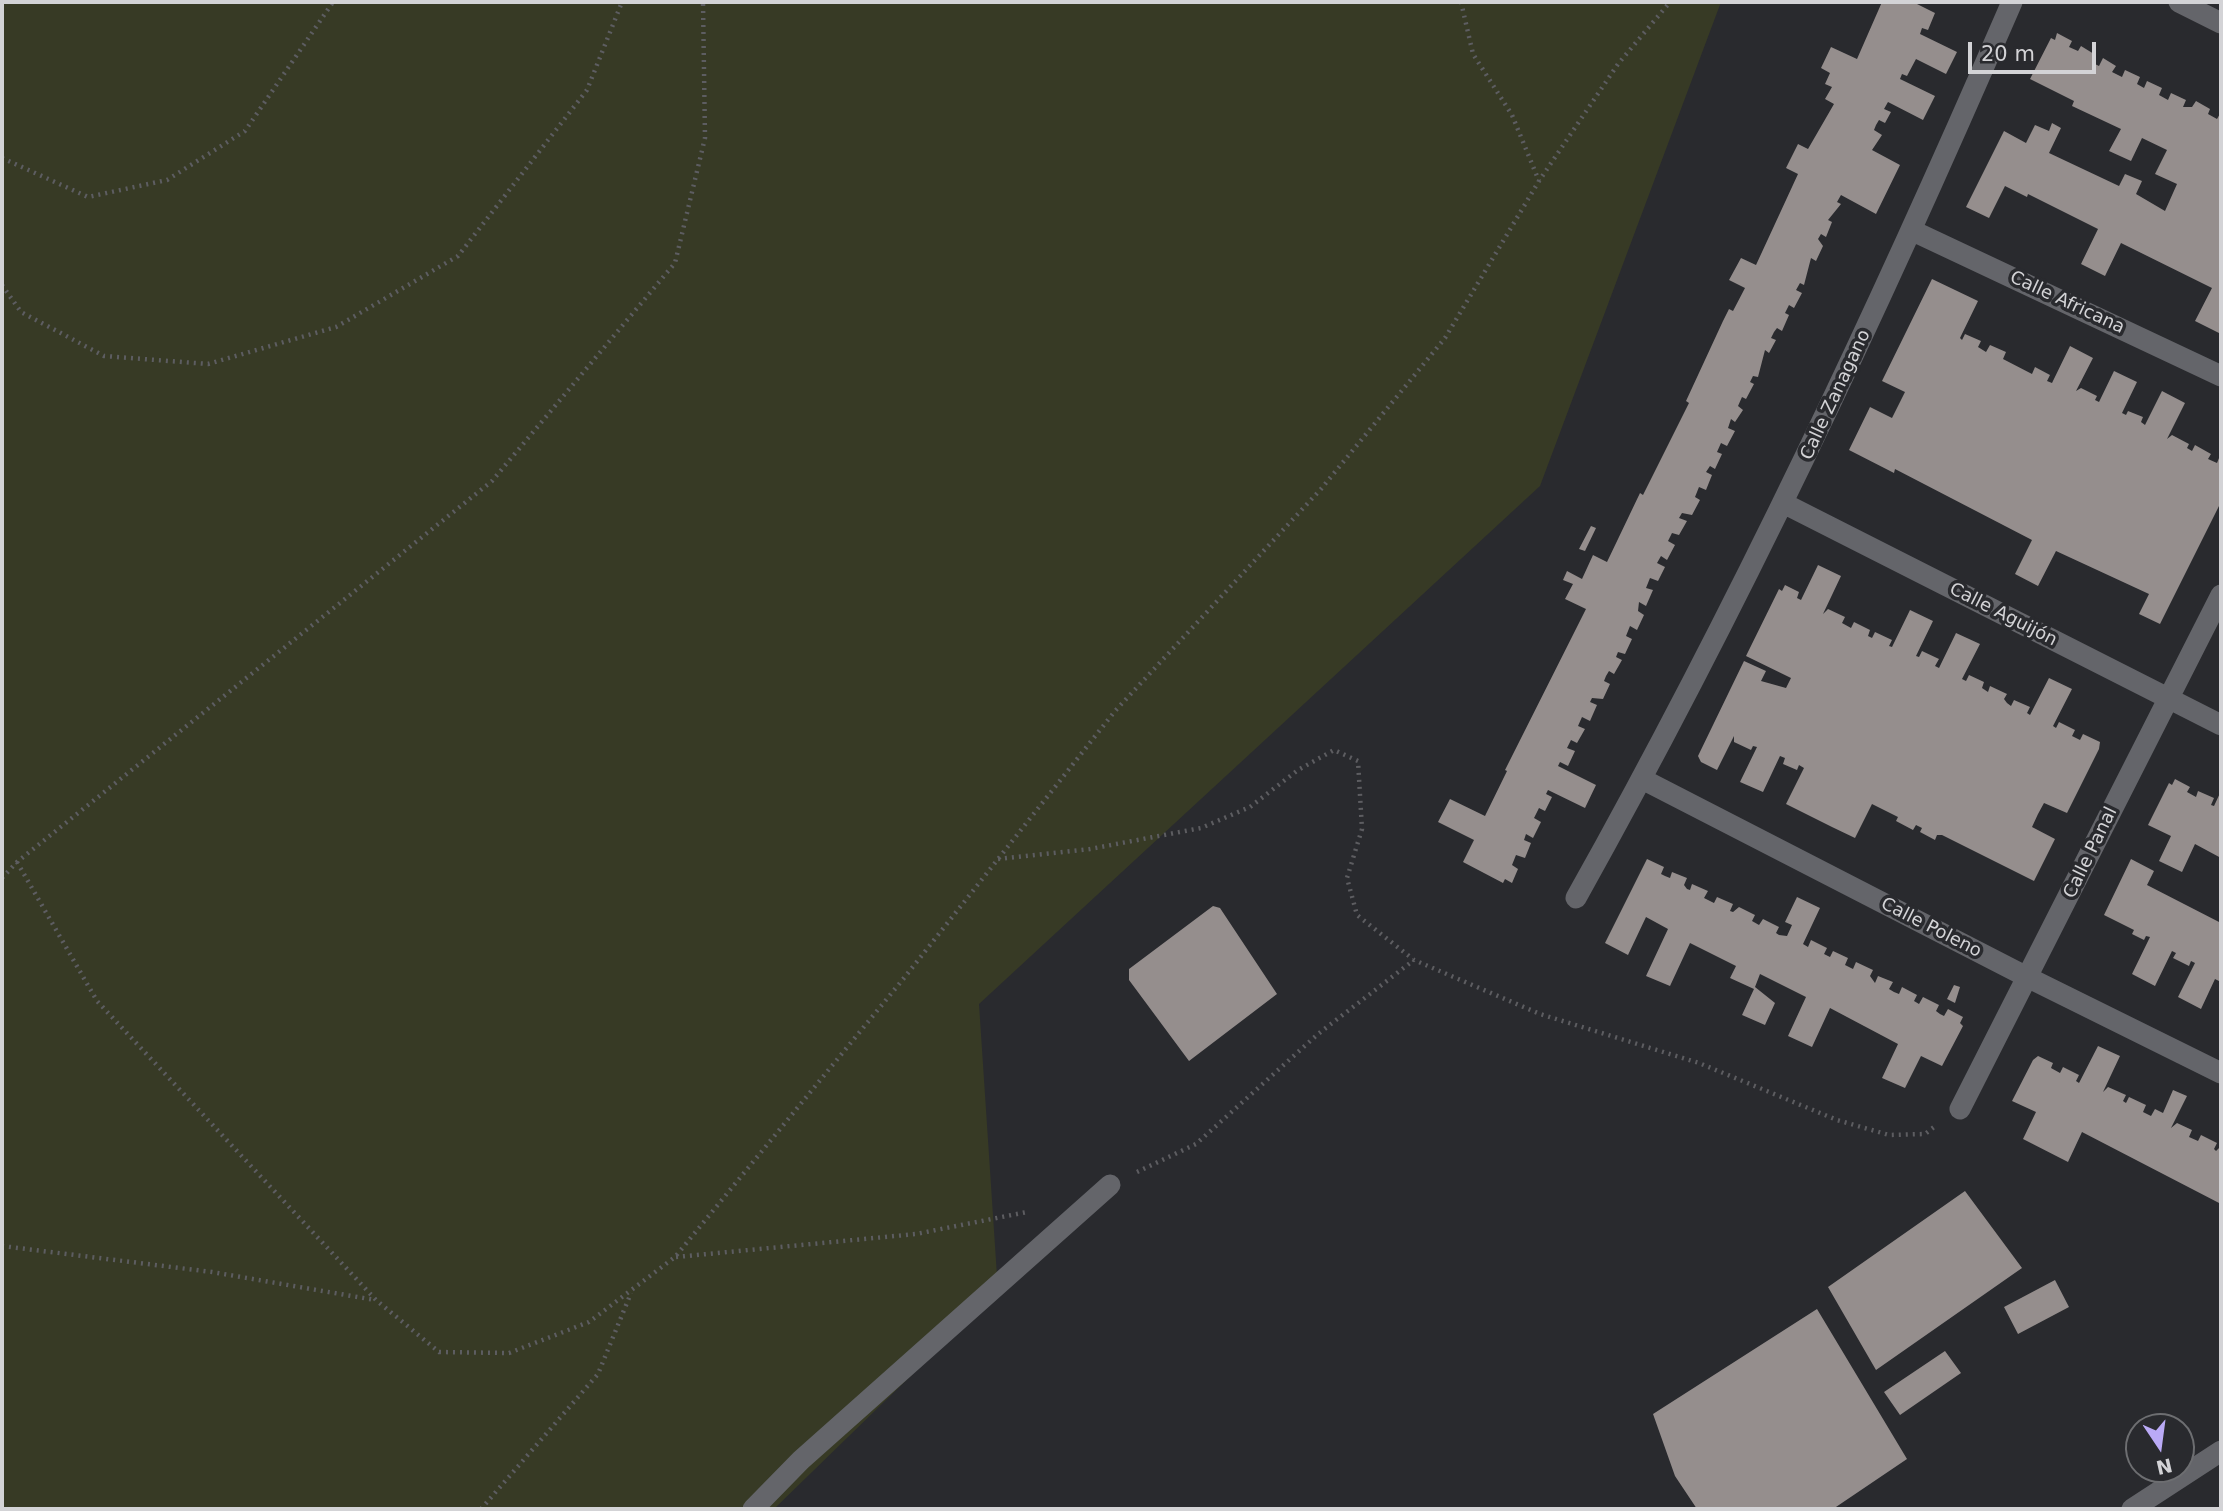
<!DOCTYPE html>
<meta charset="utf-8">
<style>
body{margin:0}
#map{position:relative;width:2223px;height:1511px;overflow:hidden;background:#292a2e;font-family:"DejaVu Sans",sans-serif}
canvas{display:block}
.frame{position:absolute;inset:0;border:4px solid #d3d3d6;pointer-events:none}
.north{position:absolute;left:2125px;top:1413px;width:70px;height:70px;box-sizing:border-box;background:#292a2e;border:2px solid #6d6e71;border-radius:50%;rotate:167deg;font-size:19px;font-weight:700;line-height:28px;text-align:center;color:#d3d3d6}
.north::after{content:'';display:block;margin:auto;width:24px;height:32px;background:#baaaf6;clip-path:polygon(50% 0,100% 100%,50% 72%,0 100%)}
.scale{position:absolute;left:1968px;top:42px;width:128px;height:32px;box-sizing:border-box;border:4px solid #d3d3d6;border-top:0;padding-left:9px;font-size:21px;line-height:24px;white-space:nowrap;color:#d3d3d6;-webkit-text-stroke:5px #292a2e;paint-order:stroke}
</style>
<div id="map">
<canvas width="2223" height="1511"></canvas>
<div class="frame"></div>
<div class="north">N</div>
<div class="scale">20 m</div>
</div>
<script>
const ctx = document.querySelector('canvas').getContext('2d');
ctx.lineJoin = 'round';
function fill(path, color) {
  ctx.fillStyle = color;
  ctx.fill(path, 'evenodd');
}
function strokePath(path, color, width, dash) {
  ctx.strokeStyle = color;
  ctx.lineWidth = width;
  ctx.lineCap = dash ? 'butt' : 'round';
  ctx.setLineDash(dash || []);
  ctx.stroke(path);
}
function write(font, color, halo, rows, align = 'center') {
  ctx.font = font + ' "DejaVu Sans",sans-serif';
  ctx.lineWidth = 7;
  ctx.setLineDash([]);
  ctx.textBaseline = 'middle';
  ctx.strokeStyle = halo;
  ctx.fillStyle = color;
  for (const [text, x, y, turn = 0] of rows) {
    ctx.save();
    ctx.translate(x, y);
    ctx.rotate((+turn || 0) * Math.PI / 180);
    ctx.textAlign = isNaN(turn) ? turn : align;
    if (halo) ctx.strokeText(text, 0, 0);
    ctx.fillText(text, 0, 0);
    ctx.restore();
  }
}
fill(new Path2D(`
 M 2,2 L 1721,2 L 1540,486 L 979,1004 L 998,1291 L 774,1509 L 2,1509 Z`), '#373a25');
fill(new Path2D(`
 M 1882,2 L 1913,2 L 1935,13 L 1928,30 L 1922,28 L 1920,34 L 1957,52 L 1946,74 L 1916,59 L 1907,76 L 1902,74 L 1900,79 L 1935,96 L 1923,120 L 1888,102 L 1884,109 L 1891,112 L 1885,123 L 1879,120 L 1876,125 L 1874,130 L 1882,135 L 1872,150 L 1900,165 L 1876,214 L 1841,195 L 1837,202 L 1841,204 L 1828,220 L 1832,222 L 1826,237 L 1821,234 L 1818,239 L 1823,246 L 1816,261 L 1811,258 L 1804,285 L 1800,283 L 1796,290 L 1802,293 L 1794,308 L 1789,305 L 1785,313 L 1789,315 L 1782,331 L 1777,328 L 1774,332 L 1771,338 L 1776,340 L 1769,353 L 1765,350 L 1758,377 L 1753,376 L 1750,382 L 1754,384 L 1746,399 L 1742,397 L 1738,406 L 1743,410 L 1735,422 L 1731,419 L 1728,428 L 1735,431 L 1727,446 L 1721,443 L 1717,452 L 1722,454 L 1715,469 L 1710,466 L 1706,472 L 1712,475 L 1706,490 L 1699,487 L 1695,497 L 1700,500 L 1692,515 L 1682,513 L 1679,518 L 1687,521 L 1679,535 L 1672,533 L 1668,541 L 1675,545 L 1667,560 L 1661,556 L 1657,563 L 1665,567 L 1658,581 L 1650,578 L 1646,588 L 1653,590 L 1646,606 L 1639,602 L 1638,611 L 1644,615 L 1637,630 L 1630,626 L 1626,636 L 1632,639 L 1625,654 L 1618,652 L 1616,657 L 1622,660 L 1614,674 L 1609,671 L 1606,676 L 1604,681 L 1610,684 L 1603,699 L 1592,698 L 1590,702 L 1597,705 L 1590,721 L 1582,717 L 1578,726 L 1585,729 L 1577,743 L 1571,740 L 1567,748 L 1575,751 L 1568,766 L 1560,762 L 1558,766 L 1596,785 L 1585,808 L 1548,790 L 1546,794 L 1552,797 L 1545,811 L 1539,808 L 1534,818 L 1541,822 L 1533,838 L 1526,834 L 1524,840 L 1531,843 L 1525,858 L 1516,855 L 1512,865 L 1518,869 L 1512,883 L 1505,879 L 1503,883 L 1463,862 L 1474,840 L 1438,822 L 1450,799 L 1485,816 L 1507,771 L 1505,770 L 1586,609 L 1565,599 L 1573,584 L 1563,580 L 1567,571 L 1582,579 L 1593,555 L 1607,562 L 1640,493 L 1643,495 L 1689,403 L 1686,401 L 1723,321 L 1729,309 L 1733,311 L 1745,288 L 1729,280 L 1741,258 L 1756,265 L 1798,174 L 1786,168 L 1798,144 L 1808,149 L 1834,104 L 1825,99 L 1832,87 L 1825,84 L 1830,73 L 1821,68 L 1831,47 L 1857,59 Z
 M 2057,33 L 2072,41 L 2069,47 L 2078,51 L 2081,46 L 2094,54 L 2093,63 L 2099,66 L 2103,58 L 2116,66 L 2112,72 L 2122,77 L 2125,70 L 2140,77 L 2137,84 L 2144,88 L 2147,81 L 2162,88 L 2159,95 L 2168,100 L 2171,93 L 2186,100 L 2183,107 L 2192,107 L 2196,101 L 2210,109 L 2208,114 L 2217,119 L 2221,112 L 2221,327 L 2219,333 L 2195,321 L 2212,288 L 2121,243 L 2105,276 L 2081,264 L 2098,229 L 2028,194 L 2027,197 L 2005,186 L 1989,218 L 1966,207 L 2004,131 L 2026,143 L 2035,125 L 2049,131 L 2052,123 L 2061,128 L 2049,153 L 2119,186 L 2125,174 L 2142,181 L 2136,194 L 2165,211 L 2177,184 L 2155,174 L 2167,150 L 2142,138 L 2131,161 L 2109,151 L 2121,129 L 2072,106 L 2074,101 L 2030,79 L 2051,38 L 2055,40 Z
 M 1932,279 L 1978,301 L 1960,338 L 1962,340 L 1965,334 L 1981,341 L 1978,347 L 1986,352 L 1990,345 L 2006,352 L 2003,359 L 2032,374 L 2035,367 L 2050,375 L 2047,381 L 2052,383 L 2070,346 L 2093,358 L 2076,391 L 2081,388 L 2097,396 L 2095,400 L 2099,402 L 2114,371 L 2137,382 L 2122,413 L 2126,415 L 2128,411 L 2143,417 L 2141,422 L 2145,425 L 2162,391 L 2185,403 L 2167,439 L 2172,435 L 2189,444 L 2187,448 L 2192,451 L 2195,445 L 2211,454 L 2208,459 L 2217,463 L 2221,453 L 2221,502 L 2160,624 L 2139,614 L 2149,594 L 2056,551 L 2038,586 L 2015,574 L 2032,540 L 1895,469 L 1894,473 L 1849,450 L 1870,407 L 1892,418 L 1905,392 L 1882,381 Z
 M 1591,526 L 1596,528 L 1585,551 L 1579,549 Z
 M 1818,565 L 1841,576 L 1823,614 L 1828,609 L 1845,617 L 1842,623 L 1851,628 L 1854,622 L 1870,630 L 1868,636 L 1872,638 L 1875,632 L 1892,640 L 1889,646 L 1892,647 L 1910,610 L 1933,621 L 1916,656 L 1919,657 L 1922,651 L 1939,659 L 1935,666 L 1939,668 L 1956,633 L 1980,644 L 1962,679 L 1966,681 L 1969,675 L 1984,682 L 1982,688 L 1988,692 L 1990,686 L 2007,694 L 2004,699 L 2007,703 L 2011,706 L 2014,700 L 2030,707 L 2027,713 L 2030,715 L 2049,678 L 2072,689 L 2053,726 L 2056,728 L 2059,722 L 2075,730 L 2072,736 L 2080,740 L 2083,734 L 2100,742 L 2099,749 L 2067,813 L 2044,803 L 2038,814 L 2032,827 L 2055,839 L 2034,881 L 1942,835 L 1937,835 L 1935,840 L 1920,832 L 1922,828 L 1916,825 L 1913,830 L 1896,821 L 1898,817 L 1872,804 L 1855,838 L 1832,827 L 1786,804 L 1804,768 L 1799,765 L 1797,770 L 1783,764 L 1785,758 L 1780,756 L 1763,792 L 1740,782 L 1757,747 L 1753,746 L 1751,750 L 1734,742 L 1734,736 L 1717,770 L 1701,762 L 1698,756 L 1744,661 L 1766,671 L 1761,681 L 1786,688 L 1791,678 L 1746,656 L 1779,589 L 1782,591 L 1785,585 L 1799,592 L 1797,598 L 1801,600 Z
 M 2175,779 L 2190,787 L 2187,792 L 2196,797 L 2198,791 L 2214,798 L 2211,805 L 2214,806 L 2221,791 L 2221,858 L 2195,844 L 2182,872 L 2159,861 L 2171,836 L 2148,825 L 2169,783 L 2172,785 Z
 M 1647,859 L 1664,867 L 1661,874 L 1665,876 L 1670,878 L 1672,872 L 1687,878 L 1684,885 L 1687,889 L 1690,890 L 1692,884 L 1708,891 L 1704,898 L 1714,903 L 1717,897 L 1733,904 L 1730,911 L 1733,912 L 1739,907 L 1755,915 L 1752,921 L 1759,925 L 1763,919 L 1779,927 L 1776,933 L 1779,935 L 1787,936 L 1792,925 L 1785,922 L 1797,897 L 1820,908 L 1803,944 L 1808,947 L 1811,940 L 1827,948 L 1824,954 L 1830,957 L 1833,951 L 1848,958 L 1845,965 L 1853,969 L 1856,962 L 1873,970 L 1870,976 L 1875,983 L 1878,976 L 1893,982 L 1889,989 L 1894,992 L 1899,994 L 1902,987 L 1917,995 L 1914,1001 L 1919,1004 L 1923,997 L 1939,1005 L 1936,1011 L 1940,1014 L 1944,1016 L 1948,1009 L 1963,1017 L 1960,1023 L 1963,1026 L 1942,1066 L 1921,1056 L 1905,1088 L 1882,1078 L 1898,1044 L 1830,1008 L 1812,1047 L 1788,1036 L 1806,997 L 1760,974 L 1755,987 L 1775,1003 L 1765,1025 L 1742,1015 L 1754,989 L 1730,978 L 1736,966 L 1690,943 L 1670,986 L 1646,976 L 1668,929 L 1646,917 L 1628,955 L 1605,943 Z
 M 2131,859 L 2154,871 L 2147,885 L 2221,923 L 2221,982 L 2215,979 L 2201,1009 L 2178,997 L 2195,963 L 2191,961 L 2189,966 L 2173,958 L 2176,953 L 2172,951 L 2155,986 L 2132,974 L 2150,937 L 2146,936 L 2144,940 L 2132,934 L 2134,930 L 2104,915 Z
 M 1213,906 L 1220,908 L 1277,994 L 1189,1061 L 1129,980 L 1129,969 Z
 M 1954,985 L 1960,987 L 1955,1003 L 1947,999 Z
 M 2098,1046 L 2120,1056 L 2103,1092 L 2108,1087 L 2126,1095 L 2123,1101 L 2126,1103 L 2129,1097 L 2146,1105 L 2143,1112 L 2151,1116 L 2155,1109 L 2163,1113 L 2173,1090 L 2187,1096 L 2171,1128 L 2177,1123 L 2192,1130 L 2189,1137 L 2198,1141 L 2201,1135 L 2217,1143 L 2214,1149 L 2216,1151 L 2221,1146 L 2221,1204 L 2082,1132 L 2068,1162 L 2023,1139 L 2036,1112 L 2012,1101 L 2033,1060 L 2038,1056 L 2053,1063 L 2051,1068 L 2060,1073 L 2063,1067 L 2079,1075 L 2076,1081 L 2079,1083 Z
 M 1965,1191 L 2022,1268 L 1876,1370 L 1828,1287 Z
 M 2055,1280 L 2069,1307 L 2018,1334 L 2004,1307 Z
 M 1817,1309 L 1907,1459 L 1833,1509 L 1697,1509 L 1675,1476 L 1653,1414 Z
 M 1945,1351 L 1961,1373 L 1900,1415 L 1884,1392 Z`), '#958e8d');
strokePath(new Path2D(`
 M 1461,2 L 1473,54 L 1512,115 L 1539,181
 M 2,158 L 88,197 L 167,180 L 245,131 L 333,2
 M 2,285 L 21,312 L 104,356 L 208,364 L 336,327 L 458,256 L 587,90 L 622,2
 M 998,859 L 1090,849 L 1201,828 L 1250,807 L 1298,770 L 1334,750 L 1358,761 L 1362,829 L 1347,878 L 1357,915 L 1414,960 L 1540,1014 L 1699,1063 L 1837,1120 L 1889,1135 L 1925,1134 L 1934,1127
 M 17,862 L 97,1001 L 376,1300 L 439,1352 L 509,1353 L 589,1322 L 675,1257 L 904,978 L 1115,711 L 1321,489 L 1445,338 L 1539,181 L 1618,64 L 1670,2
 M 2,878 L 17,862 L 492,481 L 675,263 L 705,138 L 703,2
 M 1137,1172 L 1196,1144 L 1318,1034 L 1414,960
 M 2,1246 L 212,1272 L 375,1300
 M 676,1257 L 916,1234 L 1027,1212
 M 481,1509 L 598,1374 L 631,1293`), '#5d5d61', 4.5, [2, 5]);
strokePath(new Path2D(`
 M 2179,2 L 2221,23
 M 1913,231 L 2221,376
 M 1785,504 L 2221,725
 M 1642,779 L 2029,978 L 2221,1073
 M 1576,898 C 1740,605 1879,309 2012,2
 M 1960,1109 L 2221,595
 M 753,1509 L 801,1460 L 1110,1185
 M 2132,1509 L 2221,1451`), '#64656a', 21);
write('18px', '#d3d3d6', '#292a2e', [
 ["Calle Africana",2067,303,25],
 ["Calle Zanagano",1836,395,-65],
 ["Calle Aguijón",2003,615,27],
 ["Calle Panal",2091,853,-64],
 ["Calle Poleno",1931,928,27]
]);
</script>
